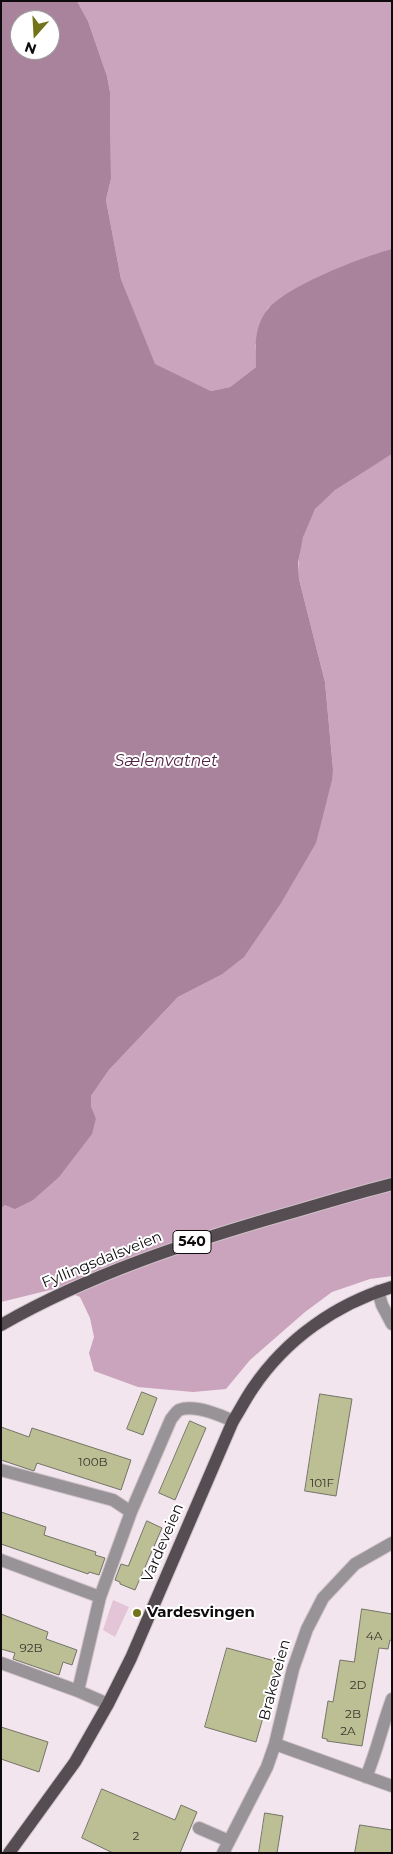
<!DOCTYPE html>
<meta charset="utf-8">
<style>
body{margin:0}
#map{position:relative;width:393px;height:1854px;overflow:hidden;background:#f3e5ed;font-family:Montserrat,sans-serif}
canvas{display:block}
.frame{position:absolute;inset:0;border:2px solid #0f0a0d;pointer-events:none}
.north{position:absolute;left:10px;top:10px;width:50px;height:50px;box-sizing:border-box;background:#fff;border:1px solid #9f9d9e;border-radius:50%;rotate:199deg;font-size:14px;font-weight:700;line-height:20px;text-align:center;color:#0f0a0d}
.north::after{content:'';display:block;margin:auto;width:18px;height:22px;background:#73741a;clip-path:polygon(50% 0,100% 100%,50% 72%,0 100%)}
</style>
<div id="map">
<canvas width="393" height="1854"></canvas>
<div class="frame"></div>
<div class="north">N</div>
</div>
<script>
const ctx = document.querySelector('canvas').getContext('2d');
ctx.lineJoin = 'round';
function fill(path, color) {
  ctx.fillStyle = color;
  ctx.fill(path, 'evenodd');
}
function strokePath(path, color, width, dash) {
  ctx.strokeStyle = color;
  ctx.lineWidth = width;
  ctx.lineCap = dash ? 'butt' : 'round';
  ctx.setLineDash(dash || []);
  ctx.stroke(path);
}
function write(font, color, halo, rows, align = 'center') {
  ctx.font = font + ' Montserrat,sans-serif';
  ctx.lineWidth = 4;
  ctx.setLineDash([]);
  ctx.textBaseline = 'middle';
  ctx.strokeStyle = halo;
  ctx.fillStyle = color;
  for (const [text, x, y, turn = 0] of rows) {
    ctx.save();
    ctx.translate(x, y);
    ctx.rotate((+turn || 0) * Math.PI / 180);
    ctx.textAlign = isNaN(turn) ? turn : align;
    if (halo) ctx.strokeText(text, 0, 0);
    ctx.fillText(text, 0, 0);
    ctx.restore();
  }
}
fill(new Path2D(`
 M 113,1600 L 129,1607 L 115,1637 L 103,1630 Z`), '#e3c5d7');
fill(new Path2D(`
 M 77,1 L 392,1 L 392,249 L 280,299 L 268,308 L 255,346 L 256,367 L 230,387 L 211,391 L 154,364 L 121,279 L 106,200 L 111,179 L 110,92 L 107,76 L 88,21 Z
 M 392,454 L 392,1276 L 370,1279 L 332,1292 L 305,1312 L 250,1360 L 226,1389 L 193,1392 L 138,1387 L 94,1371 L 89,1353 L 94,1337 L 90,1318 L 80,1297 L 58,1288 L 1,1302 L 1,1209 L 96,1118 L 91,1106 L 91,1096 L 109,1070 L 178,997 L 221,975 L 333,769 L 325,682 L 299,579 C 297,558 302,525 316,508 C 335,485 366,470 392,454 Z`), '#caa3bc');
fill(new Path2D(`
 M 1,1 L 77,1 L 88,21 L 107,76 L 110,92 L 111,179 L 106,200 L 121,279 L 155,364 L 211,391 L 230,387 L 256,367 C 255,347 254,326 268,309 C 287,286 362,257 392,249 L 392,454 L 335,490 L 315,509 L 303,537 L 298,563 L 299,579 L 325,682 L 333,769 L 332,780 L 316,843 L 281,903 L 244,957 L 221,975 L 178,997 L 109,1070 L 91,1096 L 91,1106 L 96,1118 L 92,1134 L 59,1177 L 33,1200 L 15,1209 L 5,1205 L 1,1209 ZM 20,20 L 50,20 L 50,50 L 20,50 Z`), '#a9839b');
const building = new Path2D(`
 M 142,1392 L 157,1398 L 143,1435 L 127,1429 Z
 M 320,1394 L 352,1399 L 336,1496 L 305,1491 Z
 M 190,1421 L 206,1428 L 175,1500 L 159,1493 Z
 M 1,1427 L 29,1437 L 32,1428 L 131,1460 L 121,1490 L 37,1463 L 34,1471 L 1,1460 Z
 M 1,1512 L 46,1527 L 44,1535 L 96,1552 L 95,1555 L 105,1558 L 99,1575 L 89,1572 L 88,1574 L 1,1544 Z
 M 147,1521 L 162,1528 L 135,1590 L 120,1584 L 120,1582 L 115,1580 L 121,1564 L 128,1566 Z
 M 362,1609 L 392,1614 L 392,1641 L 390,1640 L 388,1649 L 379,1648 L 362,1746 L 327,1741 L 327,1739 L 322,1738 L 328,1701 L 333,1702 L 340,1660 L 354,1662 Z
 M 1,1614 L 48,1632 L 46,1639 L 77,1650 L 72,1665 L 63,1662 L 59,1675 L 13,1659 L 15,1653 L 1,1649 Z
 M 227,1648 L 279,1662 L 256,1742 L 205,1727 Z
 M 1,1727 L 48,1742 L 39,1772 L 1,1759 Z
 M 102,1789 L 175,1820 L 181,1805 L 197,1812 L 180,1853 L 113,1853 L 82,1838 Z
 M 265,1813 L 283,1816 L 277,1853 L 259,1853 Z
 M 360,1825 L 392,1830 L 392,1853 L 355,1853 Z`);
fill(building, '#bcbe94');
strokePath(building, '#737467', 1);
const minor = new Path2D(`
 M 378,1291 L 382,1305 L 392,1324
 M 1,1470 L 113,1500 L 131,1512
 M 1,1560 L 100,1597
 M 1,1663 L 78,1691 L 108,1704
 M 78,1691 L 100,1597 L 131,1512 L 171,1419 C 173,1417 176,1412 179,1410 C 194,1404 220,1415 233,1421
 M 275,1744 L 392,1786
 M 366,1777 C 377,1751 382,1726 392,1699
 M 199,1828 L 229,1841
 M 223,1853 L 267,1767 L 275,1744 L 293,1669 L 307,1629 L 323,1598 L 355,1564 L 392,1543`);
const major = new Path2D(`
 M 1,1325 C 90,1274 188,1242 286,1214 C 321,1204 356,1193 392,1184
 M 9,1853 L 75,1762 L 108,1704 L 131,1658 L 233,1421 C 240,1410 246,1398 253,1388 C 286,1339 336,1304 392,1287`);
strokePath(minor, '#cfc2c9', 14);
strokePath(major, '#cfc2c9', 14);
strokePath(minor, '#989396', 12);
strokePath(major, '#564d53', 12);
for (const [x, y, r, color] of [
 [137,1613,5,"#73741a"]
]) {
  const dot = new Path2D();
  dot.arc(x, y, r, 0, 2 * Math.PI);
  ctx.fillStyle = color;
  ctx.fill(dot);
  strokePath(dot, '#fff', 2);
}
write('12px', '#3a372f', null, [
 ["100B",93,1462],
 ["101F",322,1483],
 ["4A",374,1636],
 ["92B",31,1648],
 ["2D",358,1685],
 ["2B",353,1714],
 ["2A",348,1731],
 ["2",136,1836]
]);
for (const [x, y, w] of [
 [192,1242,38]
]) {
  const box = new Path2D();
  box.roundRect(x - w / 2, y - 11.5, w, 23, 4);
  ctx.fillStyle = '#fff';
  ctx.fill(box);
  strokePath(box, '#0f0a0d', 1);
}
write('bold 14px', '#0f0a0d', null, [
 ["540",192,1242]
]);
write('15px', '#0f0a0d', '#fff', [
 ["Fyllingsdalsveien",102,1260,-22],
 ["Vardeveien",163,1543,-67],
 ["Brakeveien",275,1680,-75]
]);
write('bold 15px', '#0f0a0d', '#fff', [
 ["Vardesvingen",147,1613]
], 'left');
write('italic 16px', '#532244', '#fff', [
 ["Sælenvatnet",166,761]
]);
</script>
